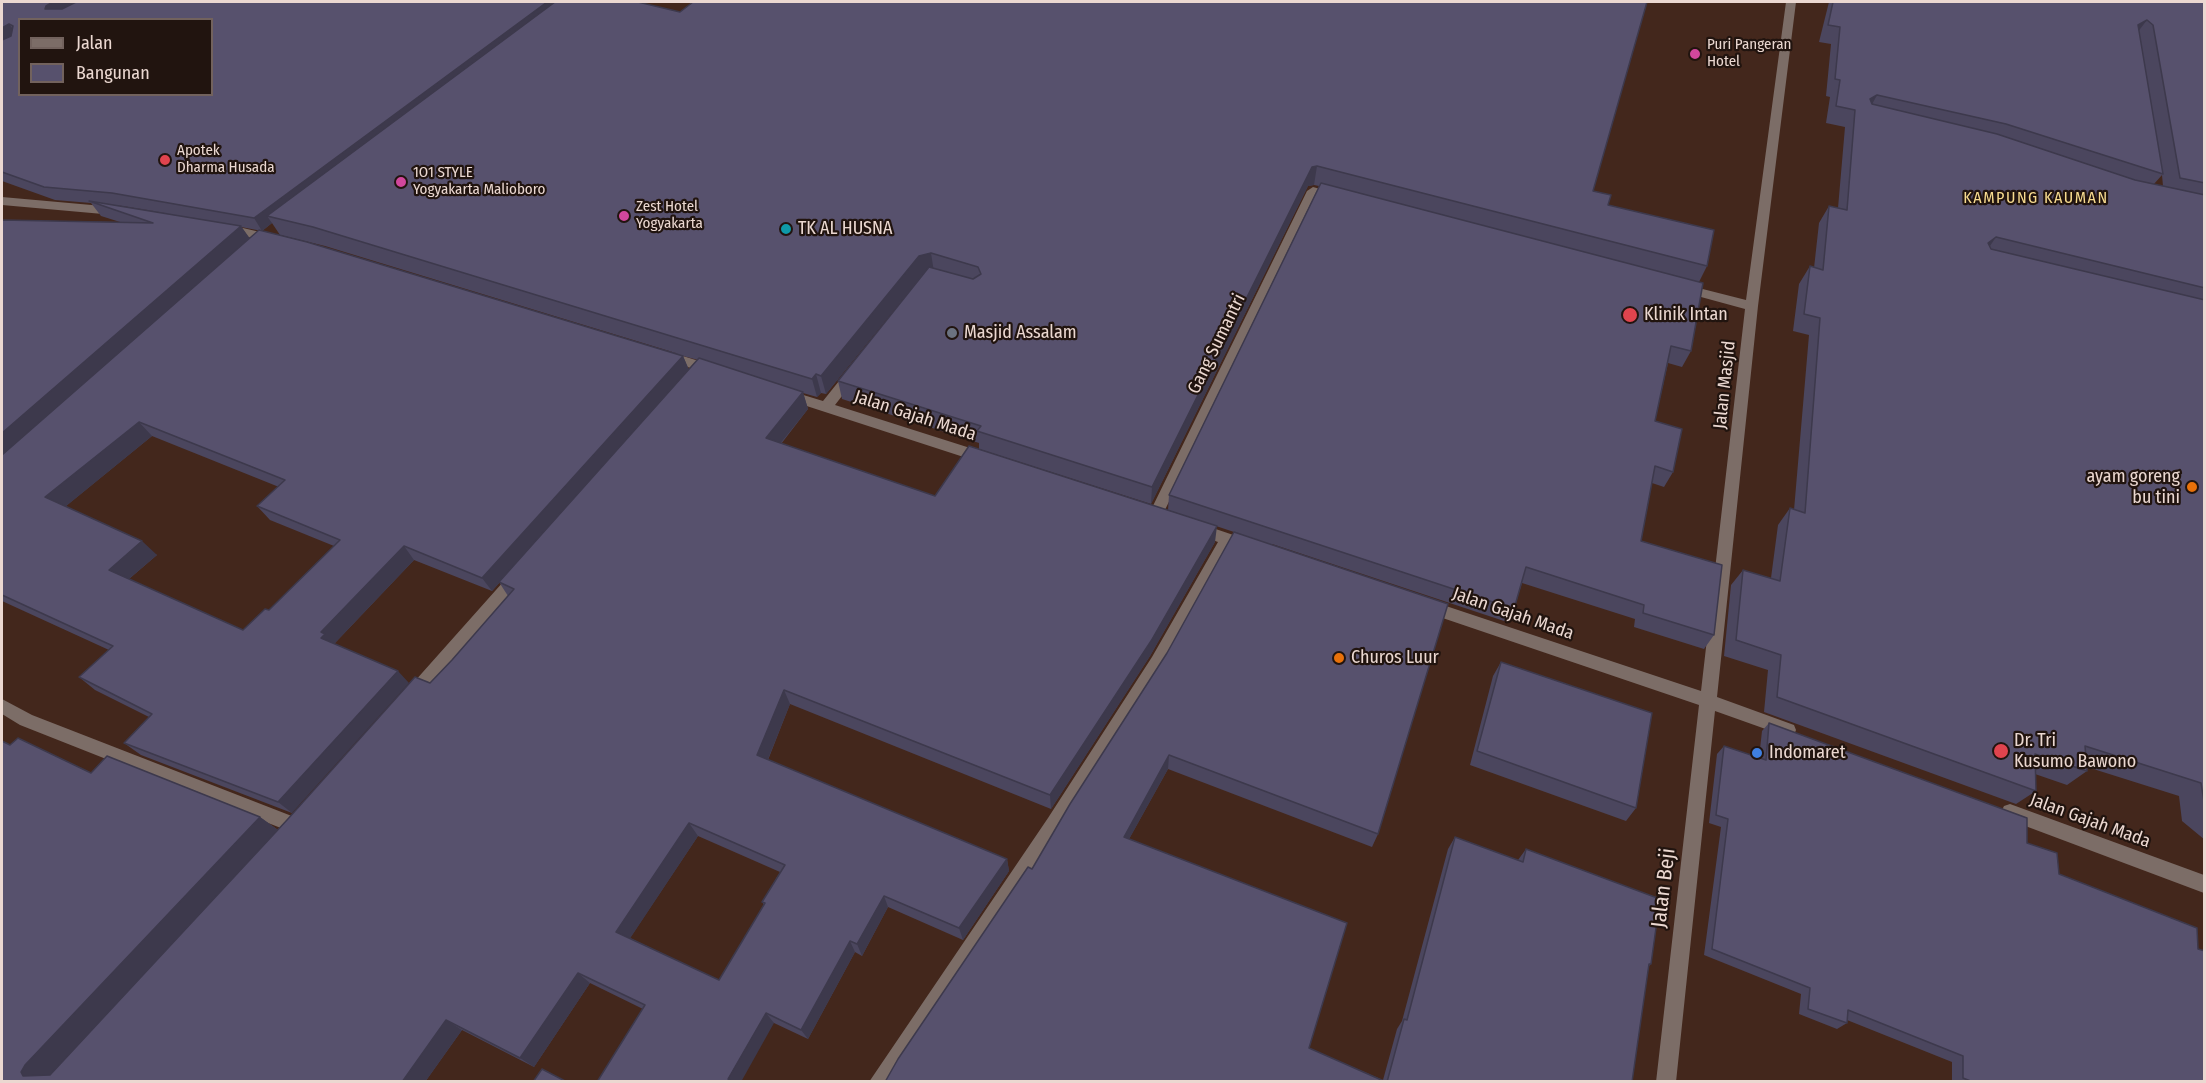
<!DOCTYPE html>
<style>
body{margin:0}
#map{position:relative;width:2206px;height:1083px;overflow:hidden;background:#43271c;font-family:"Fira Sans Condensed",sans-serif}
canvas{display:block}
.frame{position:absolute;inset:0;border:3px solid #ebd8d1;pointer-events:none}
.legend{position:absolute;left:18px;top:18px;width:195px;height:78px;box-sizing:border-box;background:#21140f;border:2px solid #72625d;margin:0;padding:8px 10px;list-style:none;font-size:18px;color:#ebd8d1}
.legend li{display:flex;align-items:center;gap:12px;height:30px}
.legend b{width:30px;border:2px solid #72625d}
</style>
<div id="map">
<canvas width="2206" height="1083"></canvas>
<div class="frame"></div>
<ul class="legend">
<li><b style="height:8px;background:#7c6d67"></b>Jalan</li>
<li><b style="height:16px;background:#57516d"></b>Bangunan</li>
</ul>
</div>
<script>
const ctx = document.querySelector('canvas').getContext('2d');
ctx.lineJoin = 'round';
function fill(path, color) {
  ctx.fillStyle = color;
  ctx.fill(path, 'evenodd');
}
function strokePath(path, color, width, dash) {
  ctx.strokeStyle = color;
  ctx.lineWidth = width;
  ctx.lineCap = dash ? 'butt' : 'round';
  ctx.setLineDash(dash || []);
  ctx.stroke(path);
}
function write(font, color, halo, rows, align = 'center') {
  ctx.font = font + ' "Fira Sans Condensed",sans-serif';
  ctx.lineWidth = 4.5;
  ctx.setLineDash([]);
  ctx.textBaseline = 'middle';
  ctx.strokeStyle = halo;
  ctx.fillStyle = color;
  for (const [text, x, y, turn = 0] of rows) {
    ctx.save();
    ctx.translate(x, y);
    ctx.rotate((+turn || 0) * Math.PI / 180);
    ctx.textAlign = isNaN(turn) ? turn : align;
    if (halo) ctx.strokeText(text, 0, 0);
    ctx.fillText(text, 0, 0);
    ctx.restore();
  }
}
fill(new Path2D(`
 M 1786,2 L 1796,2 L 1758,306 L 1717,697 L 1794,725 L 1796,730 L 1794,735 L 1788,737 L 1715,711 L 1676,1082 L 1656,1082 L 1699,705 L 1422,611 L 1420,606 L 1422,601 L 1428,600 L 1701,691 L 1745,309 L 1679,291 L 1677,288 L 1683,284 L 1746,300 Z
 M 1313,187 L 1338,194 L 1340,197 L 1334,201 L 1317,196 L 1163,514 L 1161,518 L 1151,518 L 1149,514 L 1307,191 Z
 M 2,197 L 114,207 L 120,211 L 114,215 L 2,205 Z
 M 226,224 L 277,236 L 279,239 L 273,243 L 222,231 L 222,225 Z
 M 667,351 L 718,367 L 720,370 L 713,375 L 662,359 L 660,356 L 662,353 Z
 M 852,369 L 859,374 L 835,405 L 989,454 L 991,458 L 989,462 L 979,462 L 782,398 L 780,395 L 787,390 L 823,401 L 847,371 Z
 M 1198,523 L 1254,542 L 1257,546 L 1254,550 L 1249,552 L 1231,546 L 1164,667 L 1060,830 L 891,1082 L 869,1082 L 1048,818 L 1152,657 L 1218,542 L 1193,533 L 1191,529 L 1193,525 Z
 M 517,570 L 522,572 L 525,576 L 522,580 L 418,701 L 412,703 L 406,701 L 404,696 L 406,691 L 512,572 Z
 M 2,699 L 32,715 L 302,820 L 305,826 L 302,832 L 296,834 L 20,725 L 2,714 Z
 M 2010,804 L 2204,875 L 2204,893 L 2004,818 L 2001,812 L 2004,806 Z`), '#7c6d67');
fill(new Path2D(`
 M 2,2 L 680,12 L 1593,191 L 1608,205 L 1707,266 L 1699,282 L 1691,351 L 1682,367 L 1668,363 L 1655,421 L 1673,472 L 1664,487 L 1652,483 L 1641,541 L 1714,635 L 1704,649 L 1634,627 L 1635,619 L 1522,583 L 1514,609 L 1507,622 L 1272,544 L 1378,834 L 1372,847 L 1168,769 L 1129,839 L 1309,1048 L 1383,1080 L 1397,1029 L 1402,1021 L 1448,849 L 1455,837 L 1518,860 L 1526,849 L 1651,964 L 1648,967 L 1632,1082 L 885,1082 L 1032,869 L 1167,653 L 1234,532 L 1168,510 L 1169,495 L 1319,186 L 1314,185 L 1308,186 L 1151,504 L 979,449 L 979,443 L 842,399 L 838,381 L 922,275 L 826,394 L 821,393 L 817,397 L 803,393 L 808,409 L 781,444 L 935,496 L 1215,542 L 1150,656 L 1051,809 L 790,704 L 768,760 L 1007,859 L 1009,871 L 963,940 L 888,907 L 862,956 L 855,952 L 808,1039 L 774,1023 L 643,1009 L 590,983 L 534,1067 L 462,1030 L 425,1082 L 2,1082 L 10,745 L 91,773 L 260,817 L 278,830 L 430,683 L 452,660 L 508,596 L 499,582 L 576,496 L 492,591 L 414,560 L 335,643 L 292,813 L 141,755 L 124,743 L 149,717 L 95,690 L 79,677 L 109,650 L 2,601 L 2,220 L 120,222 L 101,216 L 91,203 L 55,200 L 2,181 ZM 114,205 L 122,206 L 172,214 ZM 272,223 L 280,235 L 325,246 L 679,354 L 249,238 L 241,227 L 262,231 ZM 683,356 L 698,360 L 689,370 ZM 152,436 L 279,487 L 257,506 L 270,520 L 334,546 L 269,610 L 243,630 L 129,579 L 157,555 L 66,506 ZM 698,836 L 780,872 L 762,902 L 764,905 L 719,980 L 630,938 Z
 M 1829,2 L 2205,2 L 2205,840 L 2182,821 L 2179,796 L 2087,767 L 2087,771 L 2067,785 L 2035,774 L 2036,791 L 2016,804 L 1764,712 L 1768,670 L 1724,656 L 1731,585 L 1743,570 L 1771,578 L 1778,525 L 1790,508 L 1794,510 L 1809,335 L 1793,331 L 1799,284 L 1810,266 L 1814,268 L 1819,223 L 1829,206 L 1838,208 L 1845,127 L 1826,123 L 1830,97 L 1826,96 L 1831,44 L 1819,42 ZM 2162,175 L 2163,186 L 2154,184 Z
 M 1501,662 L 1636,808 L 1626,821 L 1470,765 L 1493,676 Z
 M 1769,723 L 2027,843 L 2059,874 L 2205,1082 L 1952,1082 L 1952,1062 L 1847,1020 L 1847,1023 L 1837,1029 L 1799,1014 L 1801,994 L 1704,955 L 1721,827 L 1709,823 L 1717,754 L 1724,746 L 1759,758 L 1762,731 Z`), '#4b465e');
fill(new Path2D(`
 M 53,2 L 85,2 L 55,18 L 45,9 L 46,6 Z
 M 547,2 L 568,2 L 267,216 L 272,223 L 262,231 L 254,218 Z
 M 2147,20 L 2134,37 L 2138,25 Z
 M 9,24 L 19,37 L 2,45 L 2,28 Z
 M 1877,95 L 1868,112 L 1870,99 Z
 M 1317,166 L 1314,185 L 1308,186 L 1151,504 L 1152,487 L 1312,167 Z
 M 241,226 L 251,240 L 2,460 L 2,433 Z
 M 1996,237 L 1984,255 L 1988,243 Z
 M 931,253 L 934,272 L 922,275 L 826,394 L 821,376 L 919,256 Z
 M 683,356 L 689,370 L 492,591 L 482,578 Z
 M 816,374 L 821,393 L 817,397 L 812,379 Z
 M 803,392 L 808,409 L 771,455 L 766,438 Z
 M 139,422 L 152,436 L 60,511 L 45,497 Z
 M 1217,526 L 1215,542 L 1150,656 L 1051,809 L 1050,795 Z
 M 142,541 L 157,555 L 124,583 L 109,570 Z
 M 404,546 L 414,560 L 334,644 L 321,638 L 321,632 Z
 M 398,671 L 409,683 L 292,813 L 278,802 Z
 M 784,690 L 790,704 L 764,769 L 757,755 Z
 M 1169,755 L 1168,769 L 1123,850 L 1124,837 Z
 M 260,817 L 278,830 L 47,1081 L 23,1076 L 21,1072 L 25,1065 Z
 M 689,823 L 698,836 L 627,943 L 616,932 Z
 M 1007,859 L 1009,871 L 963,940 L 959,928 Z
 M 884,896 L 888,907 L 862,956 L 857,944 Z
 M 850,941 L 855,952 L 808,1039 L 801,1030 Z
 M 578,973 L 590,983 L 534,1067 L 520,1058 Z
 M 766,1013 L 774,1023 L 741,1082 L 731,1082 L 728,1079 Z
 M 446,1020 L 462,1030 L 425,1082 L 402,1082 Z`), '#3d394c');
const building = new Path2D(`
 M 2,2 L 53,2 L 46,6 L 45,9 L 62,9 L 76,2 L 547,2 L 254,218 L 112,193 L 44,187 L 2,172 L 2,40 L 11,36 L 13,26 L 9,24 L 2,28 ZM 20,20 L 212,20 L 212,94 L 20,94 Z
 M 555,2 L 638,2 L 680,12 L 693,2 L 1647,2 L 1593,191 L 1611,195 L 1608,205 L 1714,230 L 1707,266 L 1317,166 L 1312,167 L 1152,487 L 977,431 L 981,426 L 838,381 L 929,267 L 973,279 L 981,274 L 978,267 L 931,253 L 919,256 L 821,376 L 816,374 L 812,379 L 313,227 L 267,216 Z
 M 1833,2 L 2205,2 L 2205,183 L 2180,178 L 2153,25 L 2147,20 L 2138,25 L 2163,174 L 2006,124 L 1877,95 L 1870,99 L 1872,104 L 1997,134 L 2135,180 L 2205,195 L 2205,288 L 1996,237 L 1988,243 L 1991,249 L 2205,300 L 2205,808 L 2201,783 L 2085,746 L 2087,771 L 2035,754 L 2036,791 L 1777,697 L 1781,655 L 1736,640 L 1743,570 L 1780,581 L 1790,508 L 1805,513 L 1820,318 L 1804,314 L 1810,266 L 1823,270 L 1829,206 L 1847,210 L 1855,110 L 1836,106 L 1840,80 L 1835,79 L 1840,27 L 1828,25 Z
 M 1321,183 L 1703,283 L 1691,351 L 1671,346 L 1655,421 L 1682,429 L 1673,472 L 1655,466 L 1641,541 L 1722,565 L 1714,635 L 1643,613 L 1644,605 L 1526,567 L 1514,609 L 1169,495 Z
 M 89,201 L 241,226 L 2,433 L 2,220 L 153,223 Z
 M 259,230 L 307,242 L 683,356 L 482,578 L 404,546 L 321,632 L 325,634 L 321,638 L 398,671 L 278,802 L 124,743 L 152,714 L 79,677 L 113,646 L 2,595 L 2,455 ZM 139,422 L 285,480 L 257,506 L 340,540 L 269,610 L 265,609 L 243,630 L 109,570 L 142,541 L 45,497 Z
 M 699,358 L 803,392 L 766,438 L 935,496 L 969,446 L 1217,526 L 1151,641 L 1050,795 L 784,690 L 757,755 L 1007,859 L 959,928 L 884,896 L 857,944 L 850,941 L 801,1030 L 766,1013 L 728,1079 L 733,1082 L 597,1082 L 645,1005 L 578,973 L 520,1058 L 446,1020 L 402,1082 L 2,1082 L 2,741 L 10,745 L 18,738 L 91,773 L 107,756 L 260,817 L 25,1065 L 21,1072 L 23,1076 L 50,1075 L 287,820 L 415,677 L 430,683 L 452,660 L 514,589 L 499,582 ZM 689,823 L 785,865 L 762,902 L 765,903 L 719,980 L 616,932 Z
 M 1234,532 L 1448,604 L 1378,834 L 1169,755 L 1124,837 L 1347,923 L 1309,1048 L 1386,1082 L 885,1082 L 898,1059 L 1028,867 L 1032,869 L 1070,804 L 1167,653 Z
 M 1501,662 L 1652,713 L 1636,808 L 1477,751 Z
 M 1769,723 L 2027,818 L 2027,843 L 2057,853 L 2059,874 L 2197,928 L 2198,949 L 2205,951 L 2205,1082 L 1973,1082 L 1963,1078 L 1963,1056 L 1848,1010 L 1847,1023 L 1808,1009 L 1810,988 L 1712,949 L 1728,819 L 1716,815 L 1724,746 L 1766,760 Z
 M 1455,837 L 1523,862 L 1526,849 L 1660,899 L 1651,964 L 1649,964 L 1632,1082 L 1387,1082 L 1404,1019 L 1407,1020 Z
 M 542,1069 L 567,1082 L 533,1082 Z`);
fill(building, '#57516d');
strokePath(building, '#3d394c', 1.5);
for (const [x, y, r, color] of [
 [1695,54,6,"#d1479c"],
 [165,160,6,"#e0444e"],
 [401,182,6,"#d1479c"],
 [624,216,6,"#d1479c"],
 [786,229,6,"#0f9aa8"],
 [1630,315,8,"#e0444e"],
 [952,333,6,"#6b7280"],
 [2192,487,6,"#e8710a"],
 [1339,658,6,"#e8710a"],
 [2001,751,8,"#e0444e"],
 [1757,753,6,"#3f7fe0"]
]) {
  const dot = new Path2D();
  dot.arc(x, y, r, 0, 2 * Math.PI);
  ctx.fillStyle = color;
  ctx.fill(dot);
  strokePath(dot, '#21140f', 2);
}
write('15px', '#ebd8d1', '#21140f', [
 ["Puri Pangeran",1707,45],
 ["Hotel",1707,62],
 ["Apotek",177,151],
 ["Dharma Husada",177,168],
 ["1O1 STYLE",413,173],
 ["Yogyakarta Malioboro",413,190],
 ["Zest Hotel",636,207],
 ["Yogyakarta",636,224]
], 'left');
ctx.letterSpacing = '1.5px';
write('16px', '#f7db8f', '#21140f', [
 ["KAMPUNG KAUMAN",2036,199]
]);
ctx.letterSpacing = '0px';
write('18px', '#ebd8d1', '#21140f', [
 ["TK AL HUSNA",798,229],
 ["Klinik Intan",1644,315],
 ["Masjid Assalam",964,333],
 ["ayam goreng",2180,477,"right"],
 ["bu tini",2180,498,"right"],
 ["Churos Luur",1351,658],
 ["Dr. Tri",2014,741],
 ["Kusumo Bawono",2014,762],
 ["Indomaret",1769,753]
], 'left');
write('18px', '#ebd8d1', '#21140f', [
 ["Gang Sumantri",1217,344,-64],
 ["Jalan Masjid",1725,385,-84],
 ["Jalan Gajah Mada",915,416,18],
 ["Jalan Gajah Mada",1513,614,19],
 ["Jalan Gajah Mada",2090,821,20]
]);
write('21px', '#ebd8d1', '#21140f', [
 ["Jalan Beji",1664,888,-83]
]);
</script>
